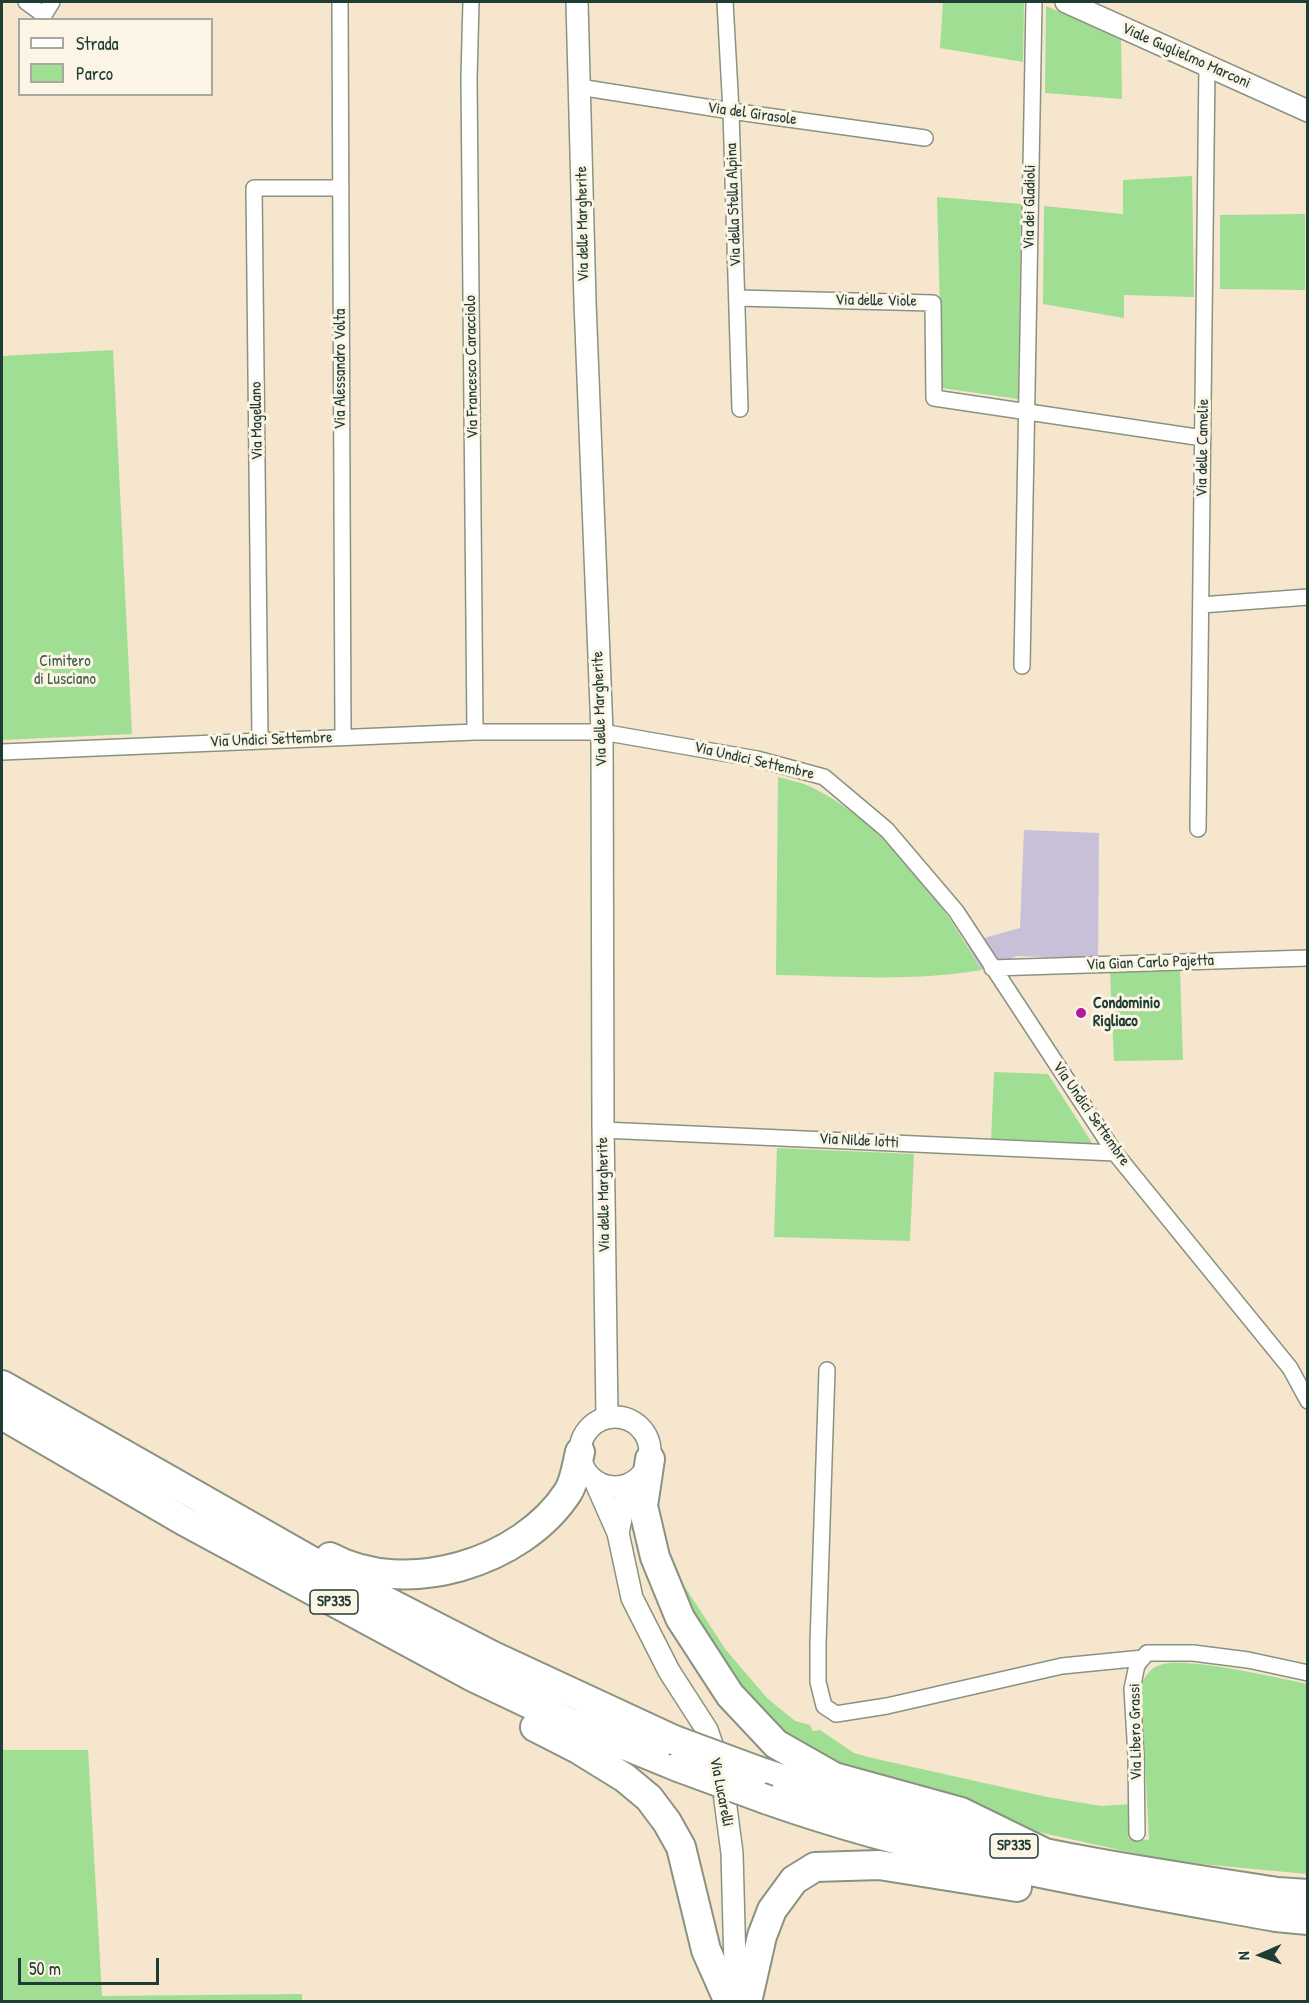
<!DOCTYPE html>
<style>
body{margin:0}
#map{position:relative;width:1309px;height:2003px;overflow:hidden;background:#f6e6cd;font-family:"Patrick Hand",sans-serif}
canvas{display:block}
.frame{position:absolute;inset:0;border:3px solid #1f3d34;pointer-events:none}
.legend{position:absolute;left:18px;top:18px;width:195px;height:78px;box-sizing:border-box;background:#fcf5e5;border:2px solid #a4ab9e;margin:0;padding:8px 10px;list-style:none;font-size:18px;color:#1f3d34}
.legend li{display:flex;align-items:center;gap:12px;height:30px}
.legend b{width:30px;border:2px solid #a4ab9e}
.north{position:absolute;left:1231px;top:1925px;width:60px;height:60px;-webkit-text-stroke:4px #fcf5e5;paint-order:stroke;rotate:268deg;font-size:16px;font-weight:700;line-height:24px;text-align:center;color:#1f3d34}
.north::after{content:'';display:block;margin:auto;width:21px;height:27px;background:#1f3d34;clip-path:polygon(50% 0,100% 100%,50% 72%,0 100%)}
.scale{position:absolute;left:18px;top:1958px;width:141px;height:27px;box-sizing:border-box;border:3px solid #1f3d34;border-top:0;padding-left:8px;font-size:18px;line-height:21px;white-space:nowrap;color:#1f3d34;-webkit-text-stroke:4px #fcf5e5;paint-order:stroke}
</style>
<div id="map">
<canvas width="1309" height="2003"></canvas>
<div class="frame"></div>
<ul class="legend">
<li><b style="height:8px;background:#fff"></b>Strada</li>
<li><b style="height:16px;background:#9fde93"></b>Parco</li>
</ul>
<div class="north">N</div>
<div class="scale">50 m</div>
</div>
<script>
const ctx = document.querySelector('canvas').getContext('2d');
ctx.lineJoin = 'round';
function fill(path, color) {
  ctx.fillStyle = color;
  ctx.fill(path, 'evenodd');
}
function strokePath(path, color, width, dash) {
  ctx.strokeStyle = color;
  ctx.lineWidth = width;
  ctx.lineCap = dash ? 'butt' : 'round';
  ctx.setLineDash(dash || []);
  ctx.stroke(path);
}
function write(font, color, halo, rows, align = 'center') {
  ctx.font = font + ' "Patrick Hand",sans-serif';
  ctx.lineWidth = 6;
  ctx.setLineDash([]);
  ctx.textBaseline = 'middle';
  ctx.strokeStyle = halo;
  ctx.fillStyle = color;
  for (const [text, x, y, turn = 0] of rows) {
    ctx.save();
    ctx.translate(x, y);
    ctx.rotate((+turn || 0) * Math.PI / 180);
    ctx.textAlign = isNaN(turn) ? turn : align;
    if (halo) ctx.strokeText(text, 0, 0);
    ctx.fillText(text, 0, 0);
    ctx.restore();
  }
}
fill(new Path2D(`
 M 1024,830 L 1099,833 L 1098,959 L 1017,956 L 981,970 L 966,943 L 1020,928 Z`), '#c8bfd8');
fill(new Path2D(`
 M 943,2 L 1024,2 L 1023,62 L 940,48 Z
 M 1046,6 L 1121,40 L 1122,99 L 1045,93 Z
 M 1192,176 L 1194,297 L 1124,295 L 1124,318 L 1043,304 L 1044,206 L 1123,214 L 1123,180 Z
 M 937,197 L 1021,204 L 1018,399 L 942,388 Z
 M 1305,214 L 1305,290 L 1220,289 L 1220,215 Z
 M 113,350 L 132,734 L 2,740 L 2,356 Z
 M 778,777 C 789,780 800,782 809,786 C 882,820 943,901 981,970 C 915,982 843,976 776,975 Z
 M 1180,970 L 1183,1060 L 1114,1061 L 1110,972 Z
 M 994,1072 L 1048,1074 L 1094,1146 L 991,1141 Z
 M 777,1148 L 914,1154 L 910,1241 L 774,1237 Z
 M 661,1530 L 685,1587 L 726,1650 L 767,1698 L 795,1721 L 810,1725 L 813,1731 L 820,1730 L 854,1753 L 872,1758 L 1047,1797 L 1101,1806 L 1131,1804 L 1130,1831 L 1133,1839 L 1149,1840 L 1141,1684 C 1146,1676 1150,1668 1160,1665 C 1185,1656 1277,1678 1307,1684 L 1307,1874 L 1170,1861 L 1020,1828 L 852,1774 L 794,1744 L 745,1697 L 680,1599 Z
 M 2,1750 L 88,1750 L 102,1996 L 302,1994 L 302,2001 L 2,2001 Z`), '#9fde93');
const street = new Path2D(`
 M 26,2 L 44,15 L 52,2
 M 340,2 L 343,737
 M 471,2 L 469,78 L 475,732
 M 725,2 L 731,111 L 740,409
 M 579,87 L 731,111 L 925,138
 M 737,298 L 933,303 L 934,398 L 1203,438
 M 1201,605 L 1308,597
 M 1022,666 L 1034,2
 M 260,740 L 254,188 L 341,188
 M 2,752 L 475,732 L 602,732 L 757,759 L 824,777 L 887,830 L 956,911 L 1115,1153 L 1290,1368 L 1308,1401
 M 1198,829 L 1207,66
 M 992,968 L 1308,958
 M 603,1130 L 1115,1153
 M 827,1370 L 818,1644 L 818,1682 L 824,1706 L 836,1714 L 887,1706 L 1062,1666 L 1143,1658
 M 1137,1833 L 1136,1756 L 1132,1689 L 1137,1665 L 1147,1653 L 1193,1653 L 1248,1660 L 1308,1673`);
const secondary = new Path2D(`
 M 577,2 L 585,302 L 602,732 L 603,1125 L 607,1418
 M 1066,2 L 1308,111
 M580 1452a35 35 0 1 1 70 0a35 35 0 1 1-70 0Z
 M 595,1481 L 618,1533 L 632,1598 L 669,1671 L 707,1730 L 721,1770 L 732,1853 L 736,2002
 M 618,1533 L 628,1485`);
const highway = new Path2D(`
 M 2,1385 L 343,1579 L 493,1656 L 674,1740
 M 2,1415 L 184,1521 L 471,1676 L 568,1722 L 678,1767
 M 650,1459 L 643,1506 L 655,1557 L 680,1618 L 730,1695 L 776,1744 L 834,1777 L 961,1812 L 1047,1854
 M 330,1557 C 406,1598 522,1563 568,1492 C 575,1481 577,1464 580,1452
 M 535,1727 L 578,1749 L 625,1778 L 649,1798 L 667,1822 L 681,1847 L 706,1950 L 729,2002
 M 758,1771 C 814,1789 870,1810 927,1825 C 1042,1857 1159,1874 1277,1892 L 1308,1894
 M 768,1800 C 932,1858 1105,1886 1276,1917 L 1308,1920
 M 747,2002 L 762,1936 L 772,1910 L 794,1880 L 815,1867 L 879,1865 L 1017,1887`);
strokePath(street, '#8a9280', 18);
strokePath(secondary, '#8a9280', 24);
strokePath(highway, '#8a9280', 32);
strokePath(street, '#fff', 15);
strokePath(secondary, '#fff', 21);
strokePath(highway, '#fff', 28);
const highwayBridge = new Path2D(`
 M 674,1740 L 758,1771
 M 678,1767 L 768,1800`);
strokePath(highwayBridge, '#8a9280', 32, []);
strokePath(highwayBridge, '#fff', 28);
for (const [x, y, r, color] of [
 [1081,1013,6,"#b5179e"]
]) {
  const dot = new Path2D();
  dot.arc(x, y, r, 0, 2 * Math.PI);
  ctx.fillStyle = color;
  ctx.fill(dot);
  strokePath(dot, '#fcf5e5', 2);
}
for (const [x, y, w] of [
 [334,1602,48],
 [1014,1846,48]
]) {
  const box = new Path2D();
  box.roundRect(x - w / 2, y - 12, w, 24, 4.5);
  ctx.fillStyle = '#fcf5e5';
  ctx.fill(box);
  strokePath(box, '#1f3d34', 1.5);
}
write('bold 15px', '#1f3d34', null, [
 ["SP335",334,1602],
 ["SP335",1014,1846]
]);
write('16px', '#1f3d34', '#fcf5e5', [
 ["Viale Guglielmo Marconi",1186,56,24],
 ["Via del Girasole",752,114,8],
 ["Via della Stella Alpina",734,205,-92],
 ["Via dei Gladioli",1030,207,-89],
 ["Via delle Margherite",583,224,-91],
 ["Via delle Viole",876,301,1],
 ["Via Francesco Caracciolo",472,367,-91],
 ["Via Alessandro Volta",341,369,-90],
 ["Via Magellano",257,421,-91],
 ["Via delle Camelie",1203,448,-89],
 ["Via delle Margherite",600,709,-92],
 ["Via Undici Settembre",271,740,-2],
 ["Via Undici Settembre",754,761,13],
 ["Via Gian Carlo Pajetta",1150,963,-2],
 ["Via Undici Settembre",1091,1114,55],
 ["Via Nilde Iotti",859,1141,3],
 ["Via delle Margherite",604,1195,-91],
 ["Via Libero Grassi",1136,1732,-91],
 ["Via Lucarelli",721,1792,79]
]);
write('16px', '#395d47', '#fcf5e5', [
 ["Cimitero",65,662],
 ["di Lusciano",65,680]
]);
write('bold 16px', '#1f3d34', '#fcf5e5', [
 ["Condominio",1093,1004],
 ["Rigliaco",1093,1022]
], 'left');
</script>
